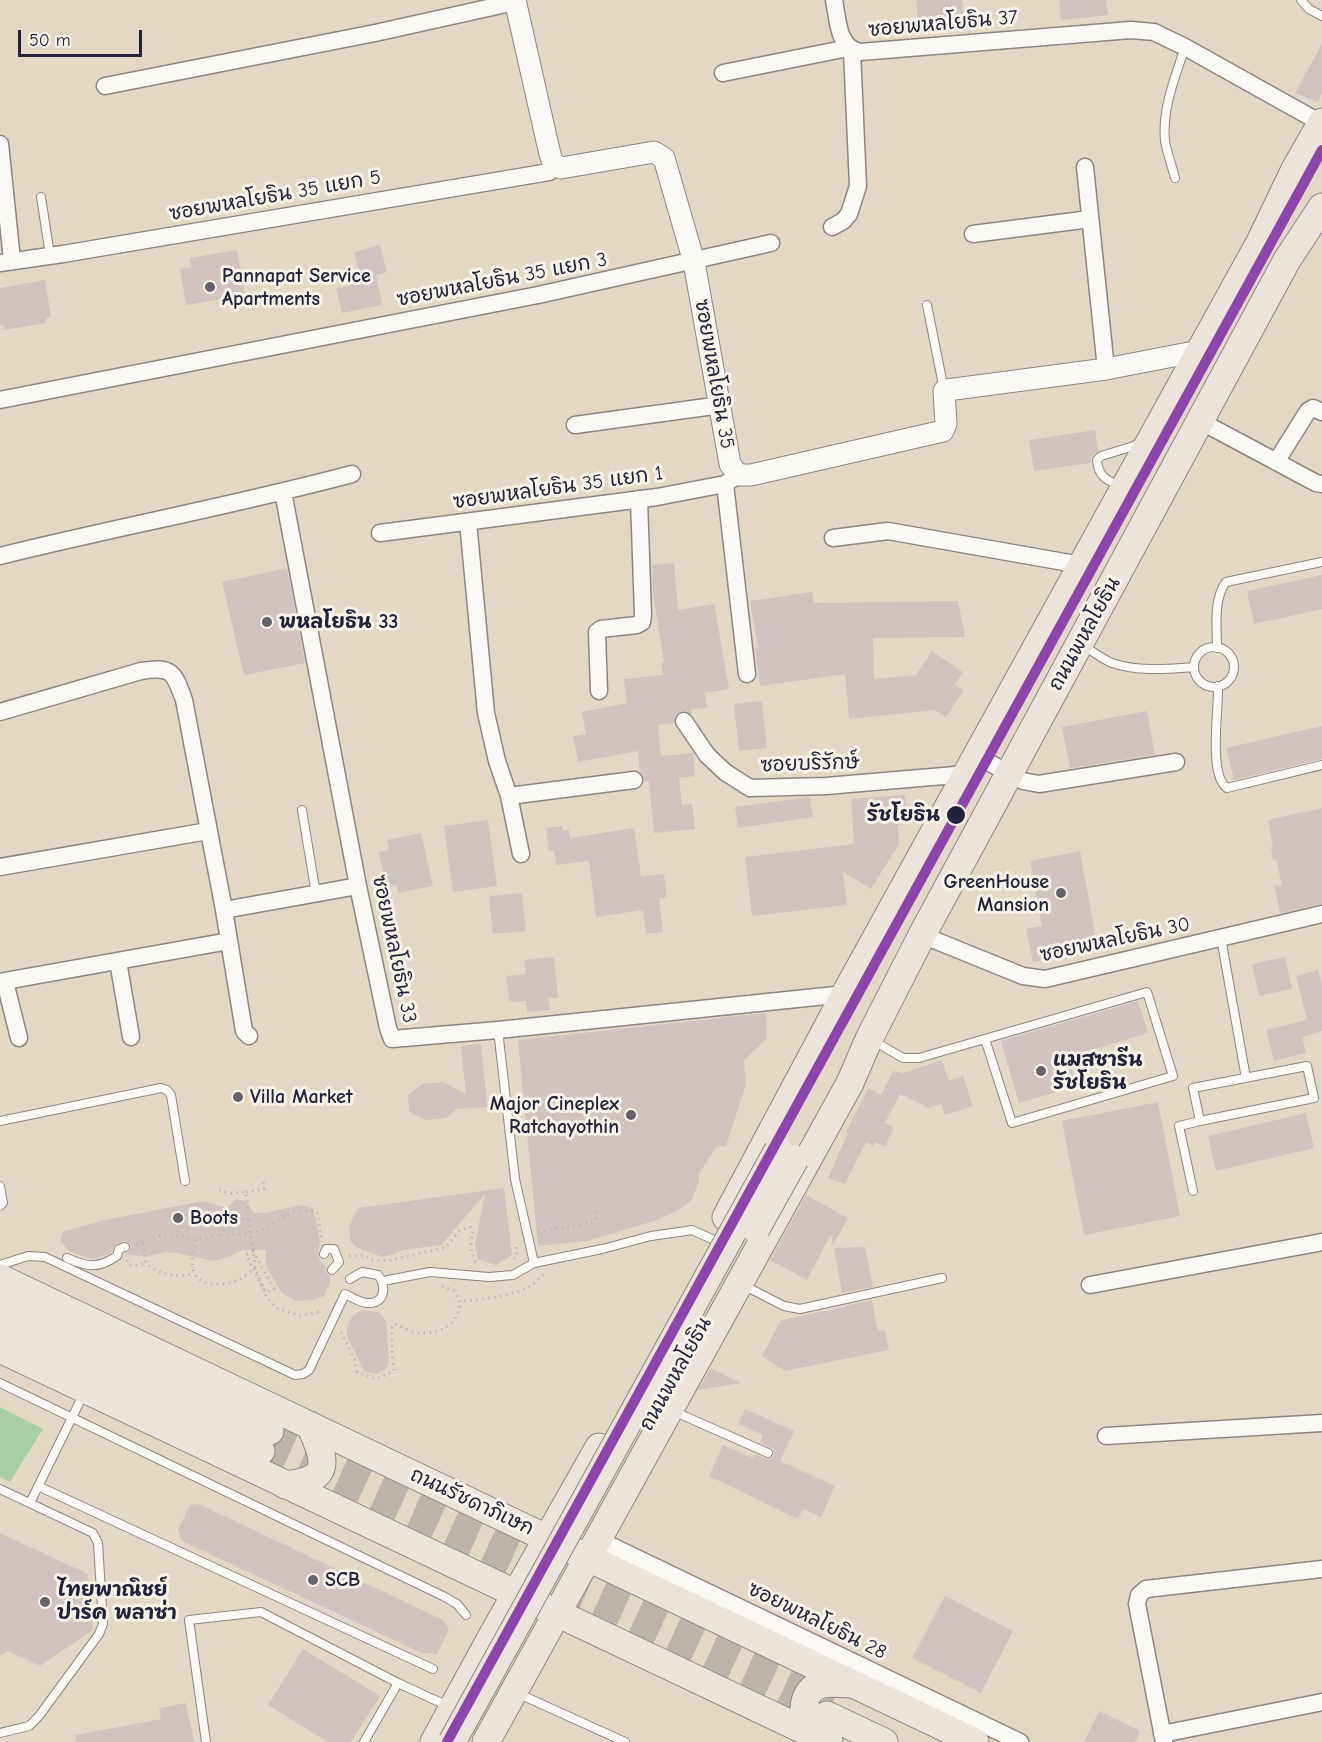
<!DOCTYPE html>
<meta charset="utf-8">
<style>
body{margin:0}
#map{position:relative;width:1322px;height:1742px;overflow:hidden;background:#e3d8c6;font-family:"Comic Neue",sans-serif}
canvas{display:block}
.scale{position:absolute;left:18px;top:30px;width:124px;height:27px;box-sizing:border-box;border:3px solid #22223b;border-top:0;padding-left:8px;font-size:18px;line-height:21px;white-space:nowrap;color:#22223b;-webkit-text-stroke:4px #f7f3e8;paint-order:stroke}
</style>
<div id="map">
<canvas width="1322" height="1742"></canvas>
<div class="scale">50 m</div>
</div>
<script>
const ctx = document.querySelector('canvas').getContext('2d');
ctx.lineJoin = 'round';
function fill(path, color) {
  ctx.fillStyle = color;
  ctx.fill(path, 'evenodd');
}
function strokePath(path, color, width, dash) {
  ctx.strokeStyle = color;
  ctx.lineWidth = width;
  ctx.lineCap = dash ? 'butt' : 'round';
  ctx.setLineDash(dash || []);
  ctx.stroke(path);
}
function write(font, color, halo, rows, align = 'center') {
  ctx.font = font + ' "Comic Neue","Playpen Sans Thai",sans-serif';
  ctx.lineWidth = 6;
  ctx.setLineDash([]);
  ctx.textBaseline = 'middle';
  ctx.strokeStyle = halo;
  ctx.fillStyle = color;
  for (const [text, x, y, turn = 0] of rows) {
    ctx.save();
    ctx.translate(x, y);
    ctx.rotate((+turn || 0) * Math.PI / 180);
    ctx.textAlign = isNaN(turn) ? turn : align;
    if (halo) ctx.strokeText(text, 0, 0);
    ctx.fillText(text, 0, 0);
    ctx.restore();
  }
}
fill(new Path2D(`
 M 0,1407 L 43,1429 L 10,1482 L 0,1477 Z`), '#a9d0a6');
fill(new Path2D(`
 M 916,0 L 962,0 L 965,29 L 919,33 Z
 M 1059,0 L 1106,0 L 1108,15 L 1061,20 Z
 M 1322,44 L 1322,94 L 1318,102 L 1295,93 Z
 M 380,245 L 387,272 L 376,275 L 382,305 L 342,313 L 336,288 L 362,283 L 354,252 Z
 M 237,250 L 245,295 L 186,305 L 180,269 L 191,267 L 190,258 Z
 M 45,280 L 51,317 L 46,318 L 46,323 L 4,330 L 3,325 L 0,326 L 0,288 Z
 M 1095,430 L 1098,451 L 1091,457 L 1091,463 L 1034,471 L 1029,440 Z
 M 674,563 L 678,610 L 714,604 L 729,689 L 705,693 L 707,708 L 691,709 L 692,714 L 684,711 L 679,712 L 674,717 L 674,723 L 658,725 L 661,756 L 693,753 L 695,776 L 679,778 L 682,805 L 692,804 L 695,829 L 654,833 L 649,781 L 644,781 L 643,774 L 640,772 L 638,751 L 578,762 L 573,736 L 586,734 L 582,712 L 627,703 L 624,679 L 663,675 L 661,663 L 664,663 L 653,593 L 652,565 Z
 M 287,568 L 305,663 L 244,675 L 222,582 Z
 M 1322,575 L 1322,609 L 1254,624 L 1247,591 Z
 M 812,592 L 814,603 L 958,601 L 965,637 L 873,638 L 874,679 L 916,675 L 932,651 L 963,672 L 955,685 L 964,690 L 946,717 L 935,710 L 849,719 L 845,674 L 760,686 L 755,649 L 758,648 L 750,601 Z
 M 762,701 L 767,748 L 739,751 L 734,704 Z
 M 1147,711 L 1155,755 L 1070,768 L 1062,727 Z
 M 1322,726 L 1322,759 L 1234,780 L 1226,748 Z
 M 905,795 L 908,824 L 898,825 L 899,844 L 871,889 L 843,872 L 847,905 L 752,916 L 745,857 L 854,844 L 851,799 Z
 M 810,797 L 813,817 L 738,828 L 735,807 Z
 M 1322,808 L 1322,904 L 1280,913 L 1274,886 L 1282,885 L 1276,859 L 1273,860 L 1271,847 L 1273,847 L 1268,820 Z
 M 488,820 L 497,886 L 453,892 L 444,826 Z
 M 562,826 L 563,831 L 569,830 L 570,838 L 634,828 L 641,876 L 664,874 L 667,898 L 659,898 L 663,932 L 646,934 L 643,910 L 596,917 L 589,861 L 556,865 L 554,850 L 549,851 L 546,828 Z
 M 421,833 L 433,886 L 398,893 L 397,885 L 386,887 L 379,852 L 389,850 L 387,840 Z
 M 1080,851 L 1098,950 L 1033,962 L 1026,929 L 1042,926 L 1030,861 Z
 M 522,893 L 526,931 L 493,934 L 489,896 Z
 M 554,957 L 558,998 L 548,998 L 550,1010 L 527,1012 L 526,1001 L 509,1002 L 506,976 L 526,974 L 524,960 Z
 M 1285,957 L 1292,989 L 1259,996 L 1252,964 Z
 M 1318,970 L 1322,984 L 1322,1031 L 1302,1037 L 1306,1053 L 1274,1061 L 1266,1030 L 1307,1020 L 1296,976 Z
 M 1138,1001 L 1148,1033 L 1068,1057 L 1077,1086 L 1019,1103 L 1001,1041 Z
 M 766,1013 L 767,1038 L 744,1060 L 746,1084 L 726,1146 L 716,1147 L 699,1174 L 699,1182 L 691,1201 L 677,1211 L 654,1221 L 624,1230 L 587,1241 L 538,1246 L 518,1040 Z
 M 481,1044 L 487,1105 L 489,1107 L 457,1109 L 446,1118 L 426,1120 L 409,1112 L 408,1095 L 422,1084 L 443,1082 L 466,1094 L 461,1046 Z
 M 942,1060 L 949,1081 L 963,1076 L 973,1106 L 945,1115 L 941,1104 L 929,1108 L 900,1094 L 885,1123 L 894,1128 L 885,1147 L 875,1142 L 873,1146 L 866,1142 L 845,1184 L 828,1178 L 848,1133 L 846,1132 L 868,1088 L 881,1095 L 893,1071 L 903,1073 Z
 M 1158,1102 L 1180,1216 L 1084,1235 L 1062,1121 Z
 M 1306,1113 L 1314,1148 L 1216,1171 L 1208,1136 Z
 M 504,1188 L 512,1255 L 496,1265 L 478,1259 L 475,1245 L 485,1194 L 441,1245 L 402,1250 L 394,1254 L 382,1257 L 354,1246 L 350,1240 L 349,1226 L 358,1208 Z
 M 806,1195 L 848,1218 L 833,1245 L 831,1234 L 807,1280 L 770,1260 Z
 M 236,1199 L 246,1201 L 254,1213 L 266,1213 L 300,1205 L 313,1208 L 320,1240 L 318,1255 L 320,1261 L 327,1267 L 326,1273 L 330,1276 L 330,1283 L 324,1296 L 313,1300 L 296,1301 L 282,1293 L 266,1266 L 266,1250 L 242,1250 L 228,1257 L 213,1261 L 177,1253 L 165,1252 L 150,1256 L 124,1255 L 129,1252 L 131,1248 L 130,1243 L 126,1241 L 115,1244 L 112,1252 L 107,1255 L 92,1259 L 70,1252 L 60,1240 L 63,1232 L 100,1221 L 203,1201 L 227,1208 Z
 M 865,1247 L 873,1287 L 842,1293 L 834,1248 Z
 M 872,1300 L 878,1331 L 885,1330 L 889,1350 L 785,1371 L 762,1356 L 781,1320 L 845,1307 L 845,1306 Z
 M 363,1310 L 379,1312 L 386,1321 L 389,1362 L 386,1369 L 376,1374 L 364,1371 L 347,1336 L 347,1327 L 352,1316 Z
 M 711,1368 L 741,1383 L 698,1390 Z
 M 745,1409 L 794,1431 L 780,1461 L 835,1486 L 821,1517 L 803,1509 L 798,1519 L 709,1476 L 723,1445 L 753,1458 L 754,1454 L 768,1459 L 774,1456 L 773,1449 L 760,1442 L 763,1435 L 738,1424 Z
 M 199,1504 L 443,1620 L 449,1630 L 437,1654 L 422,1653 L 182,1541 L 178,1530 L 190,1505 Z
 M 0,1533 L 88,1574 L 93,1630 L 40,1666 L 8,1651 L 0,1656 Z
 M 945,1596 L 1013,1631 L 981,1693 L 912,1658 Z
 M 303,1649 L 380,1696 L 351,1742 L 328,1742 L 268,1705 Z
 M 186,1703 L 194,1742 L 76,1742 L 75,1735 L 161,1719 L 159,1708 Z
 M 1099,1711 L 1140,1731 L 1135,1742 L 1084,1742 Z`), '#d1c3bf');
strokePath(new Path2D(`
 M 270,1431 L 837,1693
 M 261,1451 L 826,1714`), '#bcb4aa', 27, [27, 14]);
const service = new Path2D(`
 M 1301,0 L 1309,9 L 1322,16
 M 1175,178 C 1172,166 1167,153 1165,141 C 1162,108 1175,78 1185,47
 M 41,197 L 50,255
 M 927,305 L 944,390
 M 1120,486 C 1106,480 1098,476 1097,460 L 1101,456 L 1134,446 L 1140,442
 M 1083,646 C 1093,651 1102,659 1112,663 C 1139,672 1167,669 1194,667
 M1194 667a20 20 0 1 1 40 0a20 20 0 1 1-40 0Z
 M 1217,648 C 1217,626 1213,600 1226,582 L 1322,562
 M 1218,686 C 1219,709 1208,775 1227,788 L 1322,765
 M 302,810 L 316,894
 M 1221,938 L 1246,1078
 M 498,1030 L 515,1179 L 534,1263
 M 872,1040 L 903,1058 L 919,1058 L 1147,992 L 1173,1076 L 1012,1123 L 985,1039
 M 1307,1066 L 1314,1098 L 1200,1121 L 1193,1088 Z
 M 0,1121 L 161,1088 L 167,1090 L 171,1095 L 185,1181
 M 0,1186 L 3,1203 L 0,1206
 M 1193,1191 L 1179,1126 L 1200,1121
 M 324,1254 L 326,1249 L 334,1249 L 339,1262 L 332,1270
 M 67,1258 C 87,1267 98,1269 117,1256 L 119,1249 L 125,1247
 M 0,1265 L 28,1256 L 45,1257 L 295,1375 L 303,1374 L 309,1370 L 345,1294 C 352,1297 360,1303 368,1303 C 386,1304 386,1285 378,1275 L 362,1272 L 350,1279
 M 383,1281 L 430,1272 L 489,1277 L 513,1275 L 534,1263 L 602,1249 L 651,1236 L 686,1231 L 692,1230 L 714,1240
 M 743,1285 L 784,1306 L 800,1309 L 942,1278
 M 0,1383 L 443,1596 L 457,1604 L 466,1615
 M 673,1411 L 768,1453
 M 38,1486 L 433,1669
 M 0,1489 L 93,1533 L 98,1543 L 103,1624 L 99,1634 L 39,1716 L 29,1726 L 0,1733
 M 30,1503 L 84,1393
 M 517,1693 L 625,1742
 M 206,1742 L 189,1620 L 261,1612 L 398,1683 L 450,1707
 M 364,1742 L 398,1683`);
const minor = new Path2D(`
 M 834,0 C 838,19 837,47 860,52 L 1131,30 L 1154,32 L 1185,47 L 1321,123
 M 723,73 L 848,48
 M 105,86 L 375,33 L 515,2
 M 0,144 L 12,260
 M 1085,167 L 1106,369
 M 832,227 L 843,221 L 849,214 L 858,186 L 852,51
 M 973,234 L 1090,219
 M 0,263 L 63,254 L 549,172 L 556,166
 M 0,400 L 538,295 L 771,243
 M 1200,421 L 1316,483 L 1322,484
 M 575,425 L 721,405
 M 1276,462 L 1308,411 L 1313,408 L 1322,412
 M 725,484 L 747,674
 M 283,492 L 358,886 L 388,1028 L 392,1039 L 498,1030 L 845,994
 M 468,522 L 486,713 L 497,761 L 509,796 L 521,854
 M 380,533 L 657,497 L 725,484 L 738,475
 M 833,538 L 888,531 L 1081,565
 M 0,556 C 117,527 236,505 352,474
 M 599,691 L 597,632 L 601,629 L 637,625 L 642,622 L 643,615 L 639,499
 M 0,712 L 141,671 C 172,666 174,672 184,700 L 224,910 L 244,1031 L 249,1036
 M 684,721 L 707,755 L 725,772 L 750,788 L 826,786 L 967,774
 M 977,756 L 1023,781 L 1039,784 L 1176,762
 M 509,796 L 634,780
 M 0,867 L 208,831
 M 224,910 L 358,886
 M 922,935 L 1023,976 L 1045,979 L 1322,914
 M 118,961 L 131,1037
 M 0,982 L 229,941
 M 5,982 L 19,1038
 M 1090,1285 L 1322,1242
 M 1106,1436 L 1322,1423
 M 597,1539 L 1020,1742
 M 1162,1734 L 1322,1702
 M 1164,1742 L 1137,1604 L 1139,1595 L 1146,1589 L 1322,1569`);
const tertiary = new Path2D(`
 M 515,0 L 549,150 C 551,158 552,165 561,168 L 654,152 L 664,158 L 694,262 L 730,464 L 738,475 L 751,475 L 943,431 L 946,424 L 944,391 L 947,390 L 1106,369 L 1199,351`);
const primary = new Path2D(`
 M 726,1217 L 845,994 L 1260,242 L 1295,169 L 1322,122
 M 0,1278 L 975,1742
 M 0,1304 L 270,1431
 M 0,1327 L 261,1451
 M 0,1349 L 829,1742
 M 285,1485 C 333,1480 326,1461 310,1425
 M 827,1715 L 884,1742
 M 822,1738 C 818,1734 812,1729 809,1724 C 799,1710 805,1688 822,1684 C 831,1682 842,1684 851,1684
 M 434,1742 L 492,1636 L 599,1447
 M 486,1742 L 850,1083 L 869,1039 L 922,935 L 1287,260 L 1322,207`);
strokePath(service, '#8c8681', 10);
strokePath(minor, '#8c8681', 19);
strokePath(tertiary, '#8c8681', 23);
strokePath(primary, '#8c8681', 29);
strokePath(new Path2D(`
 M 219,1190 L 231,1193 L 246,1192 L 249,1219 L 230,1221 L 221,1235 C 234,1234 252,1235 264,1229 C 287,1217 287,1207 317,1212 L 322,1240
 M 246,1192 L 264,1189 L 263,1179
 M 249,1219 L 249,1232 L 253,1246 L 255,1268 L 266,1296 L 276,1308 L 301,1316 L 323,1311
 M 538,1232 L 594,1222 L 596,1218 L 595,1210
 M 196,1240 C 193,1250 190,1262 194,1272 C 200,1288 228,1286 240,1279 C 245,1276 251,1272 255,1268
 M 143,1243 L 146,1263 C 161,1276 174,1277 194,1274
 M 136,1244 L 162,1235 L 179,1235 L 196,1240 L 221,1235
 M 253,1251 L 274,1289 L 266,1293 L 246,1255 Z
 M 349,1256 L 363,1255 L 372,1260 L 387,1261 L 439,1249 L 446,1247 L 460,1230 L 470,1227 L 473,1231 C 470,1243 470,1252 476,1263 L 479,1264
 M 514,1259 L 517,1256 L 516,1246
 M 127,1260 L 129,1265 L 137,1265 L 146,1263
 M 442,1286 L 454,1291 L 460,1302 C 488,1297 526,1298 544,1273
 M 341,1332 L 354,1358 L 357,1372 L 376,1379 L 394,1371 L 392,1352 L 392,1327 L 395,1324 C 402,1327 411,1332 418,1333 C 440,1335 459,1324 460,1302
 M 0,1413 L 33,1429`), '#bbb9b8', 3, [1.5, 4.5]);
strokePath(service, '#fbf9f6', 8);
strokePath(minor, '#fbf9f6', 16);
strokePath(tertiary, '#fbf9f6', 21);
strokePath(primary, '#ece4da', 27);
const primaryBridge = new Path2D(`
 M 756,1229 L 795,1159
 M 452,1742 L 778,1150`);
strokePath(primaryBridge, '#8c8681', 29, []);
strokePath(primaryBridge, '#ece4da', 27);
strokePath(new Path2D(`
 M 447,1742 L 1322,150`), '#8e44ad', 10);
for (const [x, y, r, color] of [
 [210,287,6,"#66626c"],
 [267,622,6,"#66626c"],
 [956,815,10,"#22223b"],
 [1061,893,6,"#66626c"],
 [1041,1071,6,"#66626c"],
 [238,1097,6,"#66626c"],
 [631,1115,6,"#66626c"],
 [178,1218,6,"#66626c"],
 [313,1580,6,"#66626c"],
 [45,1602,6,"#66626c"]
]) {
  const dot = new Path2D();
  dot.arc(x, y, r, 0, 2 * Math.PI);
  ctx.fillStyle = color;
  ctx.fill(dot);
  strokePath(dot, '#f7f3e8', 2);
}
write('20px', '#22223b', '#f7f3e8', [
 ["ซอยพหลโยธิน 37",943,24,-5],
 ["ซอยพหลโยธิน 35 แยก 5",275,196,-10],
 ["ซอยพหลโยธิน 35 แยก 3",502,280,-11],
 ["ซอยพหลโยธิน 35",714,374,80],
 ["ซอยพหลโยธิน 35 แยก 1",558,488,-8],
 ["ถนนพหลโยธิน",1085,634,-61],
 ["ซอยบริรักษ์",810,764,-2],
 ["ซอยพหลโยธิน 30",1115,940,-12],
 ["ซอยพหลโยธิน 33",394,949,78],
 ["ถนนพหลโยธิน",676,1374,-61],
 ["ถนนรัชดาภิเษก",472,1502,25],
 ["ซอยพหลโยธิน 28",817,1621,26]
]);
write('bold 20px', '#22223b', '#f7f3e8', [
 ["Pannapat Service",222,276],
 ["Apartments",222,299],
 ["พหลโยธิน 33",279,622],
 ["GreenHouse",1049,882,"right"],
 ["Mansion",1049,905,"right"],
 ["แมสซารีน",1053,1060],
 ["รัชโยธิน",1053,1083],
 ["Villa Market",250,1097],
 ["Major Cineplex",619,1104,"right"],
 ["Ratchayothin",619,1127,"right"],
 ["Boots",190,1218],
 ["SCB",325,1580],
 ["ไทยพาณิชย์",57,1590],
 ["ปาร์ค พลาซ่า",57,1613]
], 'left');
write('bold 20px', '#22223b', '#f7f3e8', [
 ["รัชโยธิน",940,815]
], 'right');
</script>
